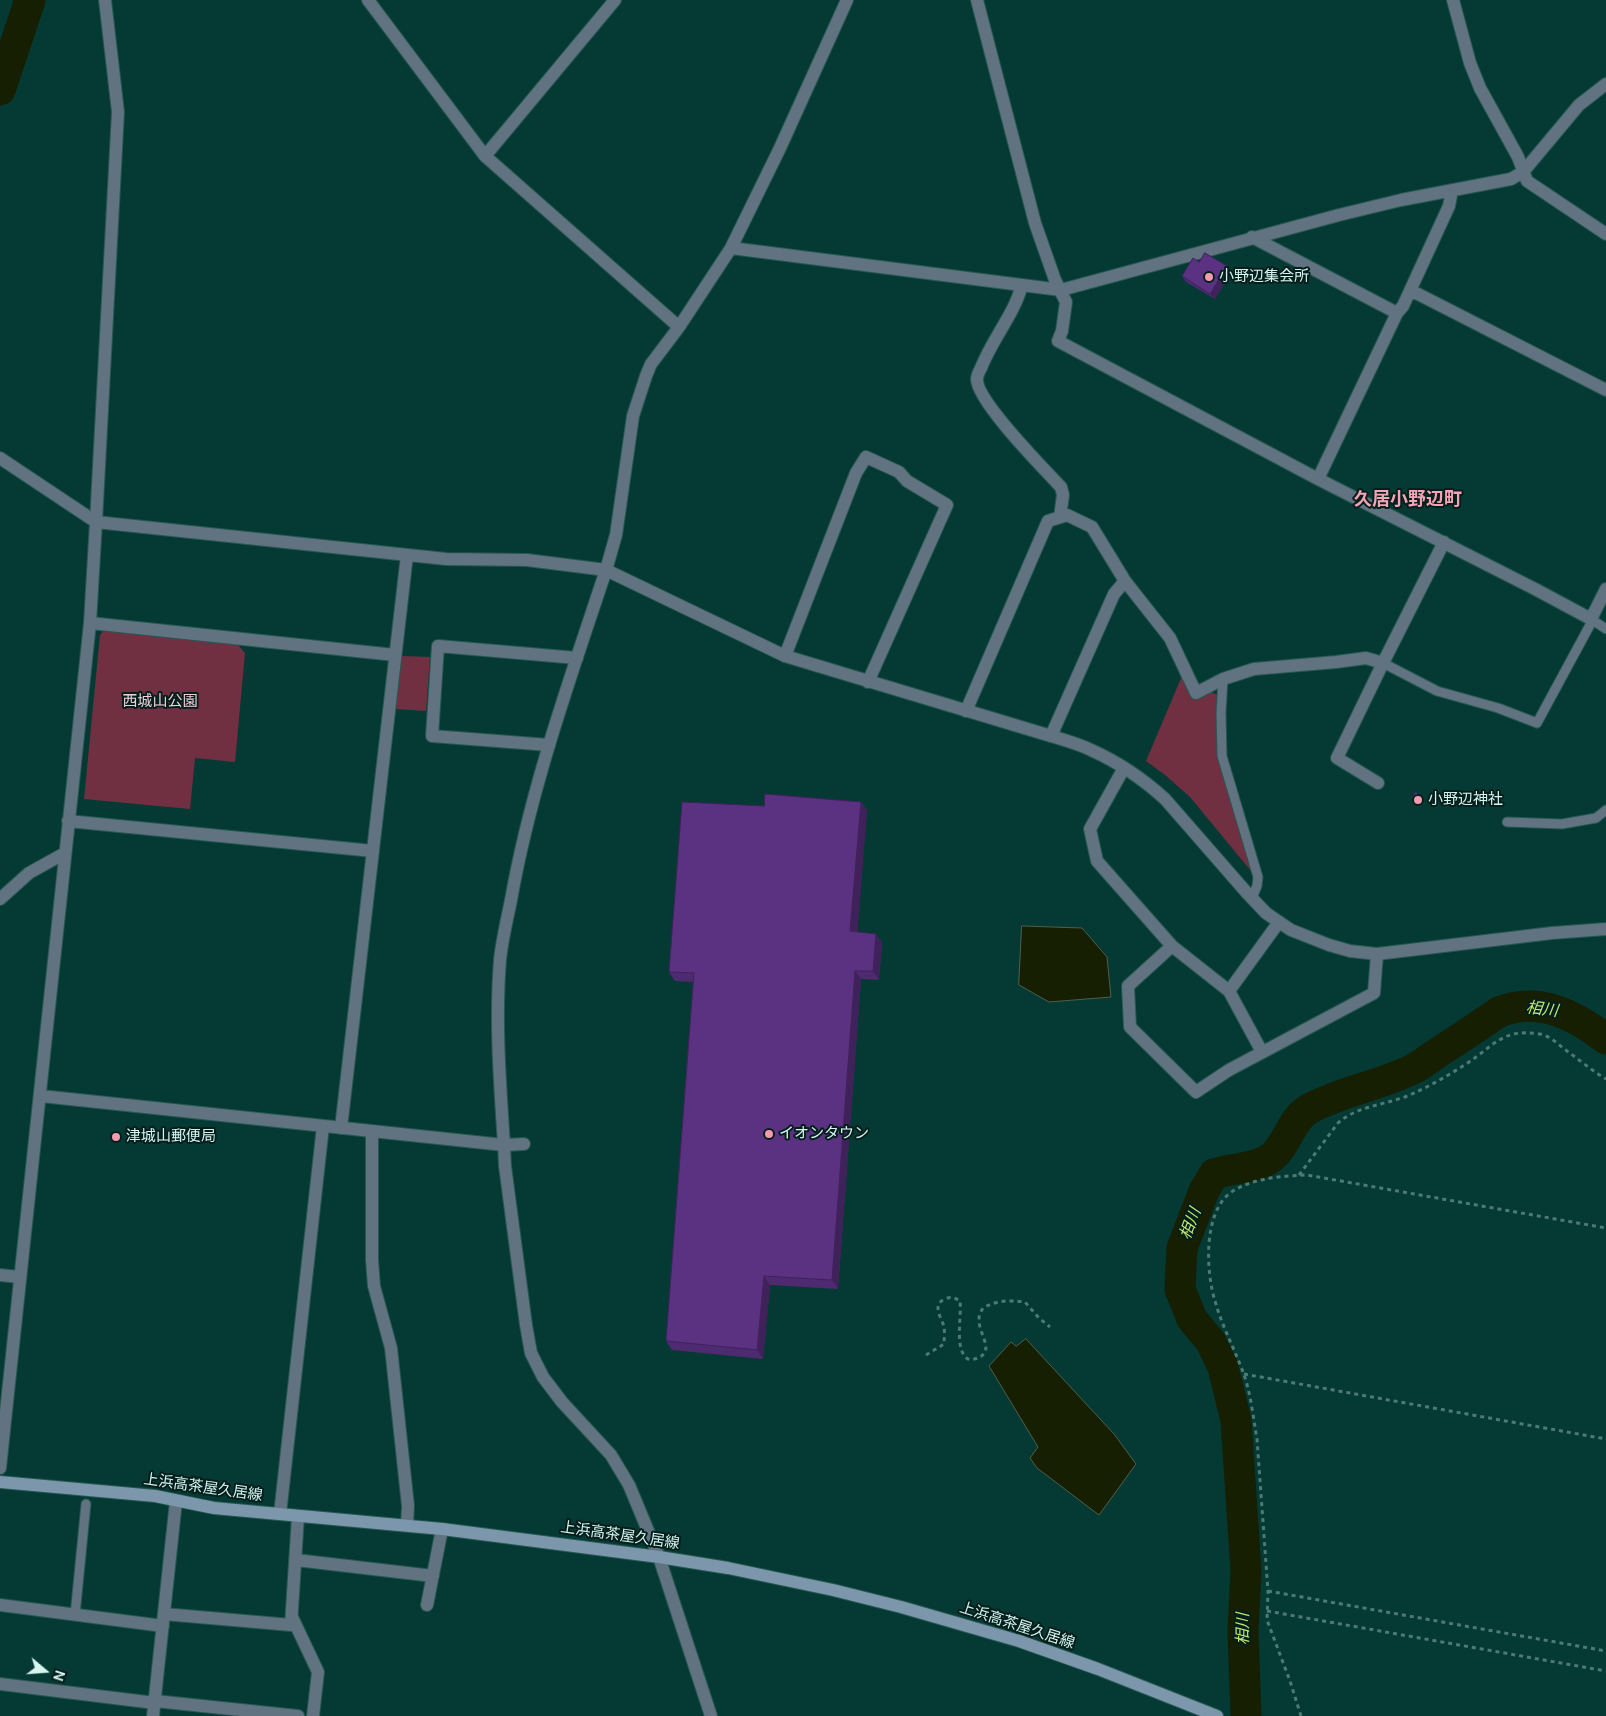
<!DOCTYPE html>
<meta charset="utf-8">
<style>
body{margin:0}
#map{position:relative;width:1606px;height:1716px;overflow:hidden;background:#053a34;font-family:"DM Sans",sans-serif}
canvas{display:block}
.north{position:absolute;left:20px;top:1646px;width:50px;height:50px;-webkit-text-stroke:4px #041e1b;paint-order:stroke;rotate:108deg;font-size:14px;font-weight:700;line-height:20px;text-align:center;color:#d6f5f0}
.north::after{content:'';display:block;margin:auto;width:18px;height:22px;background:#d6f5f0;clip-path:polygon(50% 0,100% 100%,50% 72%,0 100%)}
</style>
<div id="map">
<canvas width="1606" height="1716"></canvas>
<div class="north">N</div>
</div>
<script>
const ctx = document.querySelector('canvas').getContext('2d');
ctx.lineJoin = 'round';
function fill(path, color) {
  ctx.fillStyle = color;
  ctx.fill(path, 'evenodd');
}
function strokePath(path, color, width, dash) {
  ctx.strokeStyle = color;
  ctx.lineWidth = width;
  ctx.lineCap = dash ? 'butt' : 'round';
  ctx.setLineDash(dash || []);
  ctx.stroke(path);
}
function write(font, color, halo, rows, align = 'center') {
  ctx.font = font + ' "DM Sans","Noto Sans JP",sans-serif';
  ctx.lineWidth = 4;
  ctx.setLineDash([]);
  ctx.textBaseline = 'middle';
  ctx.strokeStyle = halo;
  ctx.fillStyle = color;
  for (const [text, x, y, turn = 0] of rows) {
    ctx.save();
    ctx.translate(x, y);
    ctx.rotate((+turn || 0) * Math.PI / 180);
    ctx.textAlign = isNaN(turn) ? turn : align;
    if (halo) ctx.strokeText(text, 0, 0);
    ctx.fillText(text, 0, 0);
    ctx.restore();
  }
}
fill(new Path2D(`
 M 104,630 L 238,645 L 245,653 L 235,762 L 195,758 L 190,809 L 84,799 L 100,635 Z
 M 401,656 L 430,657 L 426,711 L 395,709 Z
 M 1182,676 L 1195,700 L 1211,692 L 1218,695 L 1224,777 L 1253,868 L 1251,871 L 1190,797 L 1165,775 L 1146,761 Z`), '#712f42');
const water = new Path2D(`
 M 1022,926 L 1082,928 L 1107,957 L 1111,997 L 1049,1002 L 1019,985 Z
 M 1026,1339 L 1114,1434 L 1136,1464 L 1099,1515 L 1037,1468 L 1030,1458 L 1038,1447 L 989,1366 L 1011,1342 L 1016,1346 Z`);
fill(water, '#161f02');
strokePath(water, '#505f49', 1);
strokePath(new Path2D(`
 M 0,90 L 30,0
 M 1246,1716 L 1243,1631 L 1246,1571 L 1236,1420 L 1223,1367 L 1211,1342 L 1192,1319 L 1180,1289 L 1182,1248 L 1204,1191 L 1214,1174 C 1232,1168 1256,1169 1272,1157 C 1288,1144 1291,1119 1309,1109 C 1342,1091 1379,1086 1413,1069 C 1423,1064 1432,1056 1442,1050 C 1461,1038 1480,1025 1499,1012 C 1539,996 1575,1015 1606,1039`), '#161f02', 31);
const service = new Path2D(`
 M 1383,663 L 1437,691 L 1498,708 L 1537,723 L 1590,625 L 1591,619 L 1606,629
 M 1223,679 L 1221,713 L 1222,756 L 1258,877 L 1257,886 L 1252,898
 M 1507,822 L 1562,824 L 1596,818 L 1606,810
 M 75,1615 L 86,1504`);
const minor = new Path2D(`
 M 105,0 L 118,112 L 96,522 L 446,559 L 527,560 L 606,570 L 616,535 L 633,416 L 646,376 L 651,364 L 679,327 L 731,248 L 780,148 L 847,0
 M 368,0 L 485,156
 M 615,0 L 485,156 L 679,327
 M 977,0 L 1035,223 L 1055,280 L 1066,302 L 1062,331 L 1058,341 L 1318,479 L 1535,589 L 1591,619 L 1606,589
 M 1453,0 L 1470,63 L 1480,88 L 1518,157 L 1527,181 L 1606,234
 M 1252,237 L 1397,313
 M 731,248 L 1061,290 L 1339,215 L 1401,200 L 1511,179 L 1523,172 L 1579,105 L 1606,84
 M 1022,285 C 1014,315 992,339 981,368 C 980,370 977,375 977,379 C 976,400 1044,469 1061,487 L 1063,495 L 1060,517
 M 1410,292 L 1418,294 L 1606,390
 M 1318,479 L 1397,313 L 1403,306 L 1449,206 L 1452,190
 M 1125,581 L 1170,638 L 1196,693 L 1223,679 L 1254,669 L 1336,662 L 1366,658 L 1383,663 L 1444,542
 M 90,623 L 395,655
 M 785,656 L 856,473 L 866,457 L 899,472 L 907,481 L 947,505 L 868,682
 M 966,711 L 1048,521 L 1067,515 L 1092,527 L 1125,581 L 1114,594 L 1051,736
 M 549,745 L 432,736 L 438,646 L 577,658
 M 1124,768 L 1090,829 L 1097,861 L 1172,946 L 1128,986 L 1130,1027 L 1196,1092 L 1229,1070 L 1374,993 L 1377,954
 M 1378,783 L 1337,758 L 1383,663
 M 1172,946 L 1229,991 L 1262,1052
 M 1229,991 L 1279,922
 M 41,1096 L 504,1145
 M 341,1128 L 407,555
 M 372,1132 L 372,1260 L 374,1286 L 391,1348 L 408,1506 L 407,1525
 M 0,1275 L 19,1277
 M 280,1514 L 323,1126
 M 296,1560 L 433,1576
 M 0,1605 L 163,1626
 M 427,1605 L 442,1529
 M 164,1614 L 291,1625 L 298,1516
 M 292,1617 L 318,1672 L 313,1716
 M 0,1684 L 155,1703
 M 155,1701 L 298,1716
 M 153,1716 L 176,1501`);
const tertiary = new Path2D(`
 M 0,458 L 96,522 L 90,623 L 0,1468
 M 68,821 L 373,851
 M 0,899 L 29,873 L 65,853
 M 524,1144 L 504,1145 L 505,1166 L 526,1325 L 531,1353 L 543,1377 L 562,1402 L 611,1455 L 629,1485 L 659,1557 L 711,1716
 M 504,1145 C 500,1084 495,1021 500,960 C 502,940 507,920 511,900 C 531,787 570,679 606,570 L 785,656 L 1051,736 C 1064,740 1079,744 1091,750 C 1118,762 1143,779 1165,799 L 1247,893 L 1266,913 L 1279,922 L 1291,930 L 1329,945 L 1350,951 L 1377,954 L 1552,933 L 1606,929`);
const secondary = new Path2D(`
 M 0,1482 L 155,1496 L 214,1508 L 442,1529 L 659,1557 L 728,1568 L 833,1590 L 901,1607 L 1019,1641 L 1098,1669 L 1217,1716`);
strokePath(service, '#265852', 11);
strokePath(minor, '#265852', 14);
strokePath(tertiary, '#265852', 14);
strokePath(secondary, '#265852', 14);
strokePath(new Path2D(`
 M 1299,1175 L 1338,1123 C 1358,1105 1388,1105 1412,1094 C 1430,1086 1449,1075 1466,1064 C 1494,1046 1502,1028 1540,1034 C 1549,1036 1556,1042 1563,1048 C 1577,1058 1591,1070 1606,1079
 M 926,1355 L 944,1344 C 944,1339 945,1332 944,1327 C 942,1318 931,1305 945,1299 C 951,1296 955,1298 960,1301 C 962,1318 953,1353 970,1360 C 1000,1355 978,1335 979,1319 C 979,1315 981,1311 983,1308 C 997,1300 1010,1300 1025,1302 L 1039,1318 L 1050,1327
 M 1244,1374 L 1606,1439
 M 1268,1591 L 1606,1651
 M 1267,1611 L 1606,1671
 M 1301,1716 L 1290,1681 L 1267,1620 L 1268,1591 L 1257,1439 C 1253,1417 1251,1393 1243,1372 C 1234,1348 1222,1326 1215,1301 C 1206,1272 1203,1214 1230,1193 C 1251,1178 1282,1176 1307,1175 L 1606,1228`), '#4d7a74', 3, [4, 4]);
strokePath(service, '#617280', 9);
strokePath(minor, '#617280', 12);
strokePath(tertiary, '#617280', 12);
strokePath(secondary, '#7c96ac', 12);
fill(new Path2D(`
 M 1199,262 L 1231,272 L 1215,299 L 1186,282 L 1182,276 Z
 M 861,802 L 867,810 L 857,932 L 882,942 L 879,980 L 861,979 L 838,1289 L 770,1285 L 763,1359 L 672,1350 L 666,1341 L 693,982 L 675,981 L 669,972 L 764,806 Z`), '#4e2a70');
fill(new Path2D(`
 M 1227,266 L 1231,272 L 1215,299 L 1210,294 Z
 M 1420,796 L 1422,799 L 1418,804 L 1416,801 Z
 M 861,802 L 867,810 L 857,940 L 850,931 Z
 M 876,934 L 882,942 L 879,980 L 873,971 Z
 M 855,971 L 861,979 L 838,1289 L 832,1280 Z
 M 764,1276 L 770,1285 L 763,1359 L 757,1350 Z`), '#40225b');
const building = new Path2D(`
 M 1205,253 L 1227,266 L 1210,294 L 1182,276 L 1193,258 L 1199,262 Z
 M 1416,792 L 1420,796 L 1416,801 L 1412,798 Z
 M 765,794 L 861,802 L 850,931 L 876,934 L 873,971 L 855,971 L 832,1280 L 764,1276 L 757,1350 L 666,1341 L 694,973 L 669,972 L 682,802 L 764,806 Z`);
fill(building, '#5b3182');
strokePath(building, '#40225b', 1);
for (const [x, y, r, color] of [
 [1209,277,5,"#f29aae"],
 [1418,800,5,"#f29aae"],
 [769,1134,5,"#f29aae"],
 [116,1137,5,"#f29aae"]
]) {
  const dot = new Path2D();
  dot.arc(x, y, r, 0, 2 * Math.PI);
  ctx.fillStyle = color;
  ctx.fill(dot);
  strokePath(dot, '#041e1b', 2);
}
write('15px', '#d6f5f0', '#041e1b', [
 ["小野辺集会所",1219,277],
 ["小野辺神社",1428,800],
 ["イオンタウン",779,1134],
 ["津城山郵便局",126,1137]
], 'left');
write('15px', '#eed1d7', '#041e1b', [
 ["西城山公園",160,702]
]);
write('15px', '#d6f5f0', '#041e1b', [
 ["上浜高茶屋久居線",203,1488,8],
 ["上浜高茶屋久居線",620,1536,8],
 ["上浜高茶屋久居線",1017,1626,18]
]);
write('italic 16px', '#bfe96a', '#041e1b', [
 ["相川",1542,1010,7],
 ["相川",1191,1224,-69],
 ["相川",1244,1629,-90]
]);
write('bold 18px', '#f5a3b6', '#041e1b', [
 ["久居小野辺町",1408,500]
]);
</script>
